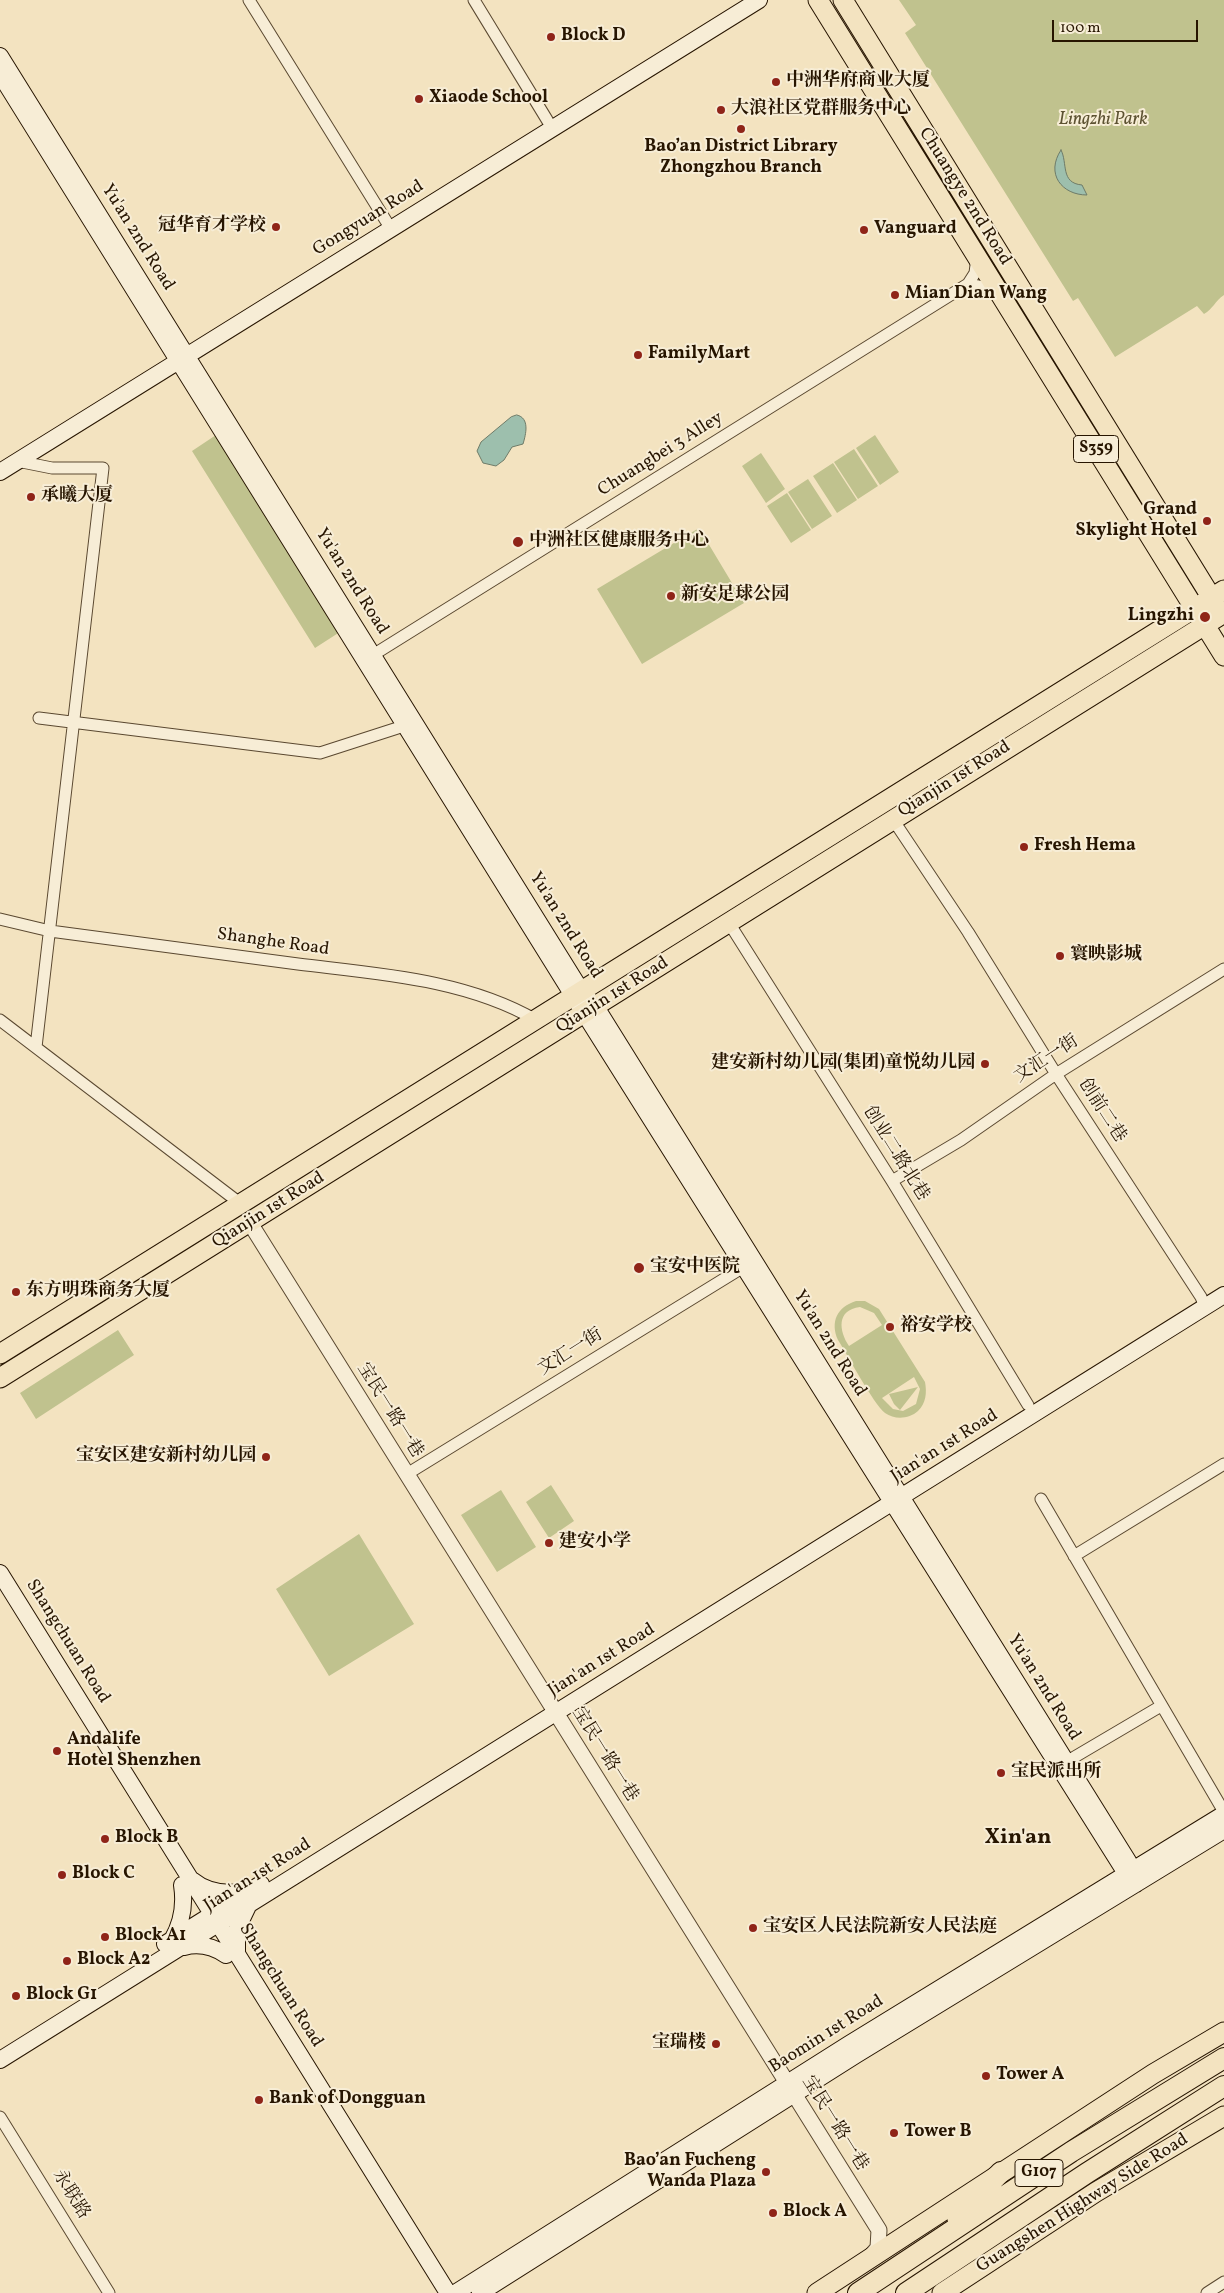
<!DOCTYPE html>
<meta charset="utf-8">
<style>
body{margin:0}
#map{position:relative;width:1224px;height:2293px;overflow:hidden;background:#f3e3c0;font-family:Vollkorn,serif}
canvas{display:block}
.scale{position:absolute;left:1052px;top:20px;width:146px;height:22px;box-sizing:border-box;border:2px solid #271500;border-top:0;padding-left:6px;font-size:15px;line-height:18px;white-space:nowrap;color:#271500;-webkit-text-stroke:4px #f7edd6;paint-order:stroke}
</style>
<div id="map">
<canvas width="1224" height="2293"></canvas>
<div class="scale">100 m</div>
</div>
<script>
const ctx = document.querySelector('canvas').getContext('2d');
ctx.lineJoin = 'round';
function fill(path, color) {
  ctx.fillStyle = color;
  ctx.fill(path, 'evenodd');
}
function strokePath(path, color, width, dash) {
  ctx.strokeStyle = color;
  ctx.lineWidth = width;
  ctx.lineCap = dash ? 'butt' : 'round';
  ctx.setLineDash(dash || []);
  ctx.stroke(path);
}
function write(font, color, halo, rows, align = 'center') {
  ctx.font = font + ' Vollkorn,"Noto Serif SC",serif';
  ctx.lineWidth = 4;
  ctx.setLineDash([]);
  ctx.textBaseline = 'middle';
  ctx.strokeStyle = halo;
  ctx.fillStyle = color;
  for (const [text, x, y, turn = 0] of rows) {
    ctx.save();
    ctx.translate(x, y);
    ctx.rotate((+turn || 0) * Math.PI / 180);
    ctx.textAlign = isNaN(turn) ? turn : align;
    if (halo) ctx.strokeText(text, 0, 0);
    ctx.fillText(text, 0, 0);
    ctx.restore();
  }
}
fill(new Path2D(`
 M 899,0 L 1224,0 L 1224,295 C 1215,301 1213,309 1204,314 L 1197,306 L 1115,357 L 1078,298 L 1073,301 L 905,33 L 916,25 Z
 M 219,433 L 343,630 L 315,648 L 192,451 Z
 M 875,435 L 899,472 L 880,485 L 856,448 Z
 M 854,449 L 878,486 L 858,499 L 834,462 Z
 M 761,453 L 785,489 L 766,503 L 742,466 Z
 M 833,463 L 857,500 L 837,513 L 813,476 Z
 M 808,479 L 832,516 L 812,529 L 788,492 Z
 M 787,493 L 811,530 L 791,543 L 767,506 Z
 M 699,528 L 744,603 L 642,664 L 597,589 Z
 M 856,1301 L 865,1301 L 879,1309 L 925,1382 C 927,1393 926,1403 918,1411 C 909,1419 895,1420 885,1413 C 873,1403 848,1356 838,1340 C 830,1322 837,1307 856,1301 ZM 860,1307 L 874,1313 L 882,1325 L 849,1346 C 839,1331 836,1310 860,1307 ZM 914,1377 L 920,1389 L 916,1404 L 903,1411 L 893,1409 L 882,1398 Z
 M 118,1330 L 134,1355 L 36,1419 L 20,1393 Z
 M 918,1387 L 900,1410 L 894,1404 L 889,1394 Z
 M 551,1485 L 574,1521 L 549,1538 L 526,1502 Z
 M 501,1490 L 536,1547 L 497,1572 L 461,1515 Z
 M 359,1534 L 414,1624 L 329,1676 L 276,1589 Z`), '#c0c28e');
const water = new Path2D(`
 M 1061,150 C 1068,163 1060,183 1082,185 L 1087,195 C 1062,195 1045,174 1061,150 Z
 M 517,415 C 530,418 526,434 523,444 L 512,447 L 504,460 L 496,466 L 483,463 L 477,451 L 481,442 L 511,417 Z`);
fill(water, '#9dbfad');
strokePath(water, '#6e7b68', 1);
const minor = new Path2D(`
 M 249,0 L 391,229
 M 474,0 L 552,128
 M 968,284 L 998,290
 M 17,461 L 52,468 L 103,468 L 36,1047
 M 373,655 L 968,284 L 975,273 L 977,257
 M 39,718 L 320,753 L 410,724
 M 892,818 L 968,932 L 1056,1074 L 1201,1297 L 1205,1307
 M 0,919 L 50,931 C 132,942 215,953 298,964 C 379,974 465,979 536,1020
 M 729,923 L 892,1181 L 1028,1405
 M 0,1020 L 241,1204
 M 892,1181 L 961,1140 L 1056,1074 L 1224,969
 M 407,1474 L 750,1263
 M 1041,1499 L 1224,1812
 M 1074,1556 L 1224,1464
 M 1066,1762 L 1161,1706
 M 0,2117 L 109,2293
 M 1207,2293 L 1224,2282`);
const tertiary = new Path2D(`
 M 250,1223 L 879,2230 L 878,2248 L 870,2257`);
const secondary = new Path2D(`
 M 0,56 L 582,992 L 596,1007 L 1128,1861 L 1138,1878 L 1136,1884 L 1132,1883 L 574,997 L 0,74
 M 0,472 L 759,0
 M 0,1573 L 448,2293
 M 192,1880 C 208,1893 226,1895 246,1891
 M 172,1940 C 182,1923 185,1904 182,1885
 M 165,1944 L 261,1884
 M 184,1947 C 199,1943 214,1947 226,1955
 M 237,1953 L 237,1929 L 248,1906
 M 0,2060 L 1224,1295
 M 455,2293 L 849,2044 L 1224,1814
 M 480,2293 L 856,2055 L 1224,1830`);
const primary = new Path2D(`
 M 818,0 L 1224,656
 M 843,0 L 1218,608
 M 0,1354 L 1224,590
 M 0,1378 L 1224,613
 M 817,2293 L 1153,2074 L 1224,2032
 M 942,2293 L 1096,2192 L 1224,2116`);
const trunk = new Path2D(`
 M 957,2217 L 1001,2172
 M 858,2293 L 1071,2152 L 1224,2058
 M 906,2293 L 1087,2173 L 1224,2086`);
strokePath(minor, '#5a4830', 13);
strokePath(tertiary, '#5a4830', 17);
strokePath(secondary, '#271500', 18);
strokePath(primary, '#271500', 21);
strokePath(trunk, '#271500', 22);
strokePath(minor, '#f7edd6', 11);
strokePath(tertiary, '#f7edd6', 15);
strokePath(secondary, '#f7edd6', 16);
strokePath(primary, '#f3e3c0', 19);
strokePath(trunk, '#f3e3c0', 20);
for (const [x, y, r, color] of [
 [551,37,5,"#8f2418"],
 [776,82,5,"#8f2418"],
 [419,99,5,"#8f2418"],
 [721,110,5,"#8f2418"],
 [741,129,5,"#8f2418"],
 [276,227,5,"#8f2418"],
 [864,230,5,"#8f2418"],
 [895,295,5,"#8f2418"],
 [638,355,5,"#8f2418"],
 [31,497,5,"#8f2418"],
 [1207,521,5,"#8f2418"],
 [518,542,6,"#8f2418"],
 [671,596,5,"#8f2418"],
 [1205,617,6,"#8f2418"],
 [1024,847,5,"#8f2418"],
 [1060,956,5,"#8f2418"],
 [985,1064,5,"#8f2418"],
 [639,1268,6,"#8f2418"],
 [16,1292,5,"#8f2418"],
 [890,1327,5,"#8f2418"],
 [266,1457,5,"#8f2418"],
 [549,1543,5,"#8f2418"],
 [57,1751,5,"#8f2418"],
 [1001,1773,5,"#8f2418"],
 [105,1839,5,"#8f2418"],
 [62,1875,5,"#8f2418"],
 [753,1928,5,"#8f2418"],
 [105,1937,5,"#8f2418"],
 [67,1961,5,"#8f2418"],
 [16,1996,5,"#8f2418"],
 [716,2044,5,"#8f2418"],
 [986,2076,5,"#8f2418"],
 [259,2100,5,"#8f2418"],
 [894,2133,5,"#8f2418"],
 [766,2172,5,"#8f2418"],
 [773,2213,5,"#8f2418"]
]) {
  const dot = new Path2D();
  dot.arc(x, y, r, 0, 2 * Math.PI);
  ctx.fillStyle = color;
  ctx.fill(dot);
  strokePath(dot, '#f7edd6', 2);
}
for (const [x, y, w] of [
 [1096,449,45],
 [1039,2173,48]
]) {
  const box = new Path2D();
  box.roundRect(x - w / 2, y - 13.5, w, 27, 4);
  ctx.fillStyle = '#f7edd6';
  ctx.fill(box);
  strokePath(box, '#271500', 1);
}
write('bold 16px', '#271500', null, [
 ["S359",1096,449],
 ["G107",1039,2173]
]);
write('bold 18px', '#271500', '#f7edd6', [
 ["Block D",561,37],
 ["中洲华府商业大厦",786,82],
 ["Xiaode School",429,99],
 ["大浪社区党群服务中心",731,110],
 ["Bao’an District Library",741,148,"center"],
 ["Zhongzhou Branch",741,169,"center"],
 ["冠华育才学校",266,227,"right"],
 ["Vanguard",874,230],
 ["Mian Dian Wang",905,295],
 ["FamilyMart",648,355],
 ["承曦大厦",41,497],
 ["Grand",1197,511,"right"],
 ["Skylight Hotel",1197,532,"right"],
 ["中洲社区健康服务中心",529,542],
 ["新安足球公园",681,596],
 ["Lingzhi",1194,617,"right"],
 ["Fresh Hema",1034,847],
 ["寰映影城",1070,956],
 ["建安新村幼儿园(集团)童悦幼儿园",975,1064,"right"],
 ["宝安中医院",650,1268],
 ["东方明珠商务大厦",26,1292],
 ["裕安学校",900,1327],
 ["宝安区建安新村幼儿园",256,1457,"right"],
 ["建安小学",559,1543],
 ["Andalife",67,1741],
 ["Hotel Shenzhen",67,1762],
 ["宝民派出所",1011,1773],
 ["Block B",115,1839],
 ["Block C",72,1875],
 ["宝安区人民法院新安人民法庭",763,1928],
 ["Block A1",115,1937],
 ["Block A2",77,1961],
 ["Block G1",26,1996],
 ["宝瑞楼",706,2044,"right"],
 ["Tower A",996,2076],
 ["Bank of Dongguan",269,2100],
 ["Tower B",904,2133],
 ["Bao’an Fucheng",756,2162,"right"],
 ["Wanda Plaza",756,2183,"right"],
 ["Block A",783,2213]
], 'left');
write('italic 18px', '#5d5232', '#f7edd6', [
 ["Lingzhi Park",1103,121]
]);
write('18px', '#271500', '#f7edd6', [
 ["Chuangye 2nd Road",964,197,58],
 ["Gongyuan Road",369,219,-32],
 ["Yu'an 2nd Road",137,238,58],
 ["Chuangbei 3 Alley",661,455,-32],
 ["Yu'an 2nd Road",351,582,58],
 ["Qianjin 1st Road",955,780,-32],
 ["Yu'an 2nd Road",565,926,58],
 ["Shanghe Road",273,943,8],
 ["Qianjin 1st Road",613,996,-32],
 ["文汇一街",1047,1060,-33],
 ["创前二巷",1101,1111,57],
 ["创业二路北巷",895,1154,58],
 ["Qianjin 1st Road",269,1211,-32],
 ["Yu'an 2nd Road",829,1344,58],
 ["文汇一街",571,1353,-32],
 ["宝民一路一巷",389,1411,58],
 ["Jian'an 1st Road",945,1447,-32],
 ["Shangchuan Road",67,1642,58],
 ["Jian'an 1st Road",602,1661,-32],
 ["Yu'an 2nd Road",1043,1688,58],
 ["宝民一路一巷",604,1755,58],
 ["Jian'an 1st Road",258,1876,-32],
 ["Shangchuan Road",280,1986,58],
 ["Baomin 1st Road",827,2035,-32],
 ["宝民一路一巷",834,2124,58],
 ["永联路",70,2195,58],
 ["Guangshen Highway Side Road",1083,2204,-32]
]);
write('bold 22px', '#271500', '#f7edd6', [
 ["Xin'an",1018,1839]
]);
</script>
